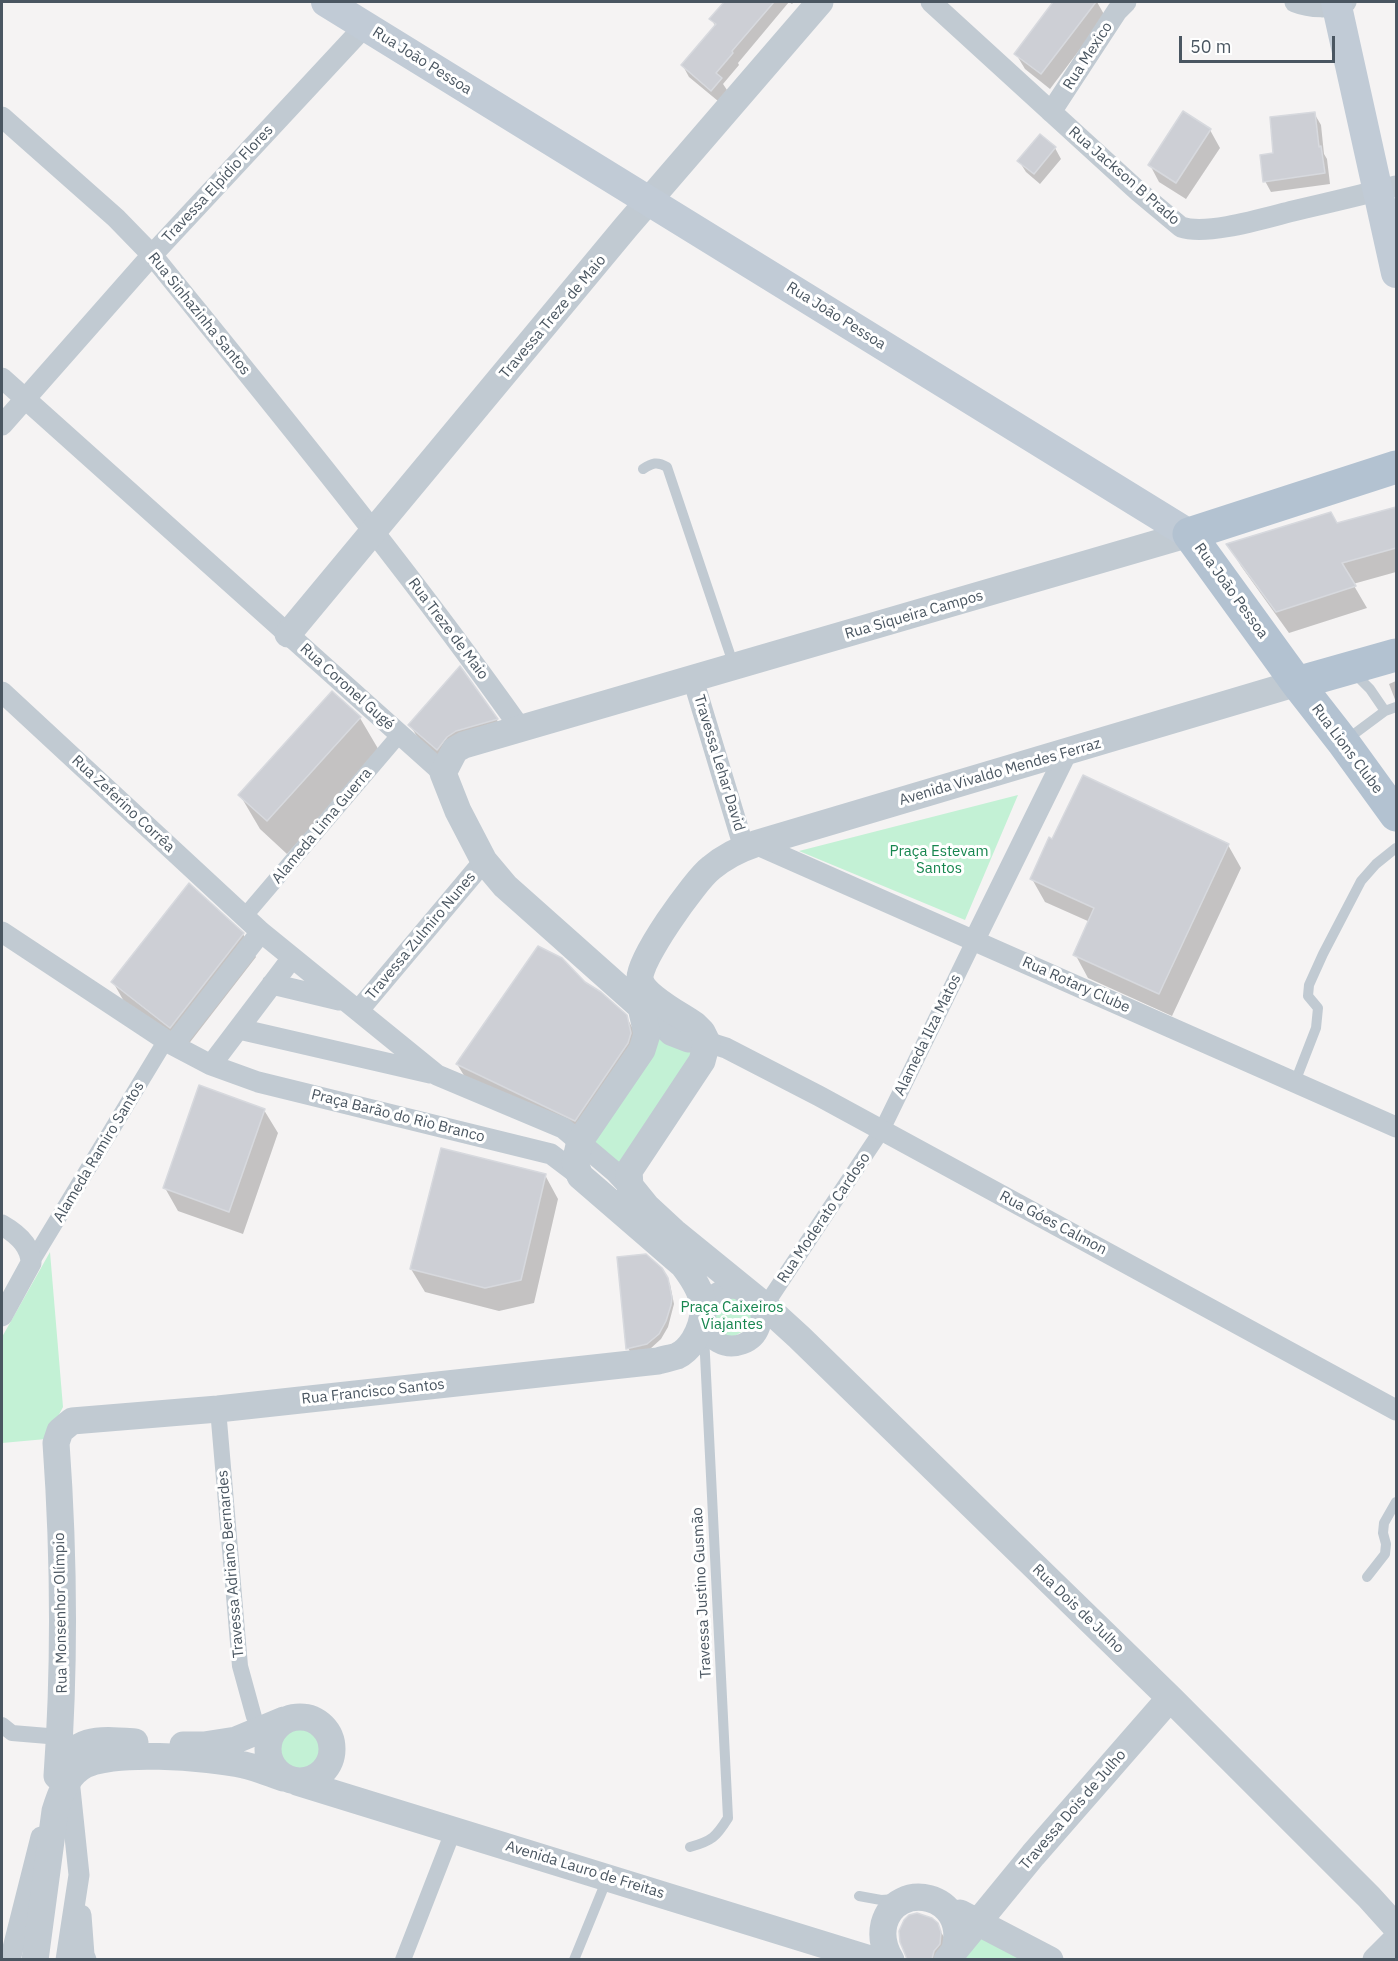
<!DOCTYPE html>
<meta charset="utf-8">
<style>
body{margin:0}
#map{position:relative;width:1398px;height:1961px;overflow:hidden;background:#f5f3f3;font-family:"IBM Plex Sans",sans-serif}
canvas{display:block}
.frame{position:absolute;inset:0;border:3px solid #4a5661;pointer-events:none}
.scale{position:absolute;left:1179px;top:36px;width:156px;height:27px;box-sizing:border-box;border:3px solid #4a5661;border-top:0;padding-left:8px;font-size:18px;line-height:21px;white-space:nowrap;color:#4a5661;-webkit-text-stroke:4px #fff;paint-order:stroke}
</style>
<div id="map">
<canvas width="1398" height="1961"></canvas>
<div class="frame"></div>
<div class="scale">50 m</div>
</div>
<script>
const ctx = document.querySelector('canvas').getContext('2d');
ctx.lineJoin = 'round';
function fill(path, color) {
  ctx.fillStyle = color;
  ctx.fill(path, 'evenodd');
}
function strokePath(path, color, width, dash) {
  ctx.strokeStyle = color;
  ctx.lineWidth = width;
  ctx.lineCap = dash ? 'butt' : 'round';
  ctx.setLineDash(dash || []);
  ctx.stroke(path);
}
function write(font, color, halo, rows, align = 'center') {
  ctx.font = font + ' "IBM Plex Sans",sans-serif';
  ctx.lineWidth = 6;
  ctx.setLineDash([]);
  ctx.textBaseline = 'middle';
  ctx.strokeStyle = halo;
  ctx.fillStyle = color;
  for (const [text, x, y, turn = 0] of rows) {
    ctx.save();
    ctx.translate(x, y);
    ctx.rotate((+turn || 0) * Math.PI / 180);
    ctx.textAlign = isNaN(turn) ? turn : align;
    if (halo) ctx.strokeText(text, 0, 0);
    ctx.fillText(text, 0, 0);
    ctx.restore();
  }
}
fill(new Path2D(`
 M 1018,795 L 965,920 L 799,851 Z
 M 649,1035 L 704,1044 L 624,1174 L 587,1138 Z
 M 50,1252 L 63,1407 L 46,1439 L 2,1443 L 2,1337 Z
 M 724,1289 L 762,1320 L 721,1344 L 707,1303 Z
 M 300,1716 C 334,1723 342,1753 316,1777 L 270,1763 C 265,1737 273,1722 300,1716 Z
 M 982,1927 L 1040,1960 L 963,1960 Z`), '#c3f1d5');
fill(new Path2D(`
 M 726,2 L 794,2 L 792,4 L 789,2 L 738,63 L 739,65 L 723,84 L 727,90 L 718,101 L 689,77 L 683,66 L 716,27 L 711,19 Z
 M 1055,2 L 1097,2 L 1105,16 L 1050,89 L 1025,69 L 1016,54 Z
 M 1314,113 L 1321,125 L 1324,154 L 1327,159 L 1330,184 L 1271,192 L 1265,181 L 1275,154 Z
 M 1210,130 L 1220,148 L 1186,199 L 1159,182 L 1150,165 Z
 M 1055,148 L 1061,159 L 1040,184 L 1026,172 L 1019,161 Z
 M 1396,508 L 1396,572 L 1353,584 L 1367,608 L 1289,633 L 1241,566 L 1229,545 L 1337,525 Z
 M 460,669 L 497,720 L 510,742 L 470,754 L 451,772 L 424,748 L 410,725 Z
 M 1396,681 L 1396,702 L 1389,684 Z
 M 360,718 L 380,752 L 287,854 L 260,829 L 240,795 Z
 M 1228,845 L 1241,868 L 1172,1016 L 1088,978 L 1075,954 L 1090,922 L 1045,902 L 1032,879 Z
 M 243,934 L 256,957 L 184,1050 L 126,1005 L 113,982 Z
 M 584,983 L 626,1016 L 639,1040 L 588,1143 L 471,1087 L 457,1064 Z
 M 264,1110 L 278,1133 L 243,1234 L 178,1211 L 165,1188 Z
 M 545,1175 L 558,1199 L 534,1303 L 499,1311 L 425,1292 L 411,1269 Z
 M 661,1269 L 670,1284 L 674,1304 L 668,1327 L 661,1339 L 650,1349 L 631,1353 L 628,1348 Z
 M 936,1924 L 947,1942 L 949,1960 L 907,1960 L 901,1939 Z`), '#0003');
const building = new Path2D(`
 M 724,2 L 774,2 L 732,51 L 733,53 L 716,73 L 722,78 L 711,91 L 681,65 L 716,24 L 709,19 Z
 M 1053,2 L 1096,2 L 1041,74 L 1014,54 Z
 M 1183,111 L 1211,129 L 1176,183 L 1148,165 Z
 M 1315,112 L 1319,147 L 1321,146 L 1325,173 L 1263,182 L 1260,155 L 1273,153 L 1270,117 Z
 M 1040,134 L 1056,147 L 1034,174 L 1017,161 Z
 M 1396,507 L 1396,548 L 1342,563 L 1356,586 L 1276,612 L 1226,544 L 1331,512 L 1337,523 Z
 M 460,666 L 498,719 L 456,731 L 447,737 L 437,750 L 408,725 Z
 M 332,691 L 361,717 L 267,821 L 238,795 Z
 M 1083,775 L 1229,844 L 1159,994 L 1073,955 L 1094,908 L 1030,879 L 1049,837 L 1052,839 Z
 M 189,883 L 244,933 L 170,1028 L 111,982 Z
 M 538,946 L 562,958 L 585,982 L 601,992 L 627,1015 L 631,1033 L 628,1043 L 575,1121 L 456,1064 Z
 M 199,1085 L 265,1109 L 229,1212 L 163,1188 Z
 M 441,1148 L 546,1174 L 521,1280 L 485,1288 L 410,1269 Z
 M 646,1254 L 662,1268 L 668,1278 L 672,1298 L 671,1305 L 666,1321 L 659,1334 L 647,1344 L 626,1349 L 617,1257 Z
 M 917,1913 L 932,1918 L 938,1923 L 941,1932 L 940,1944 L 934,1951 L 932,1959 L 907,1959 L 900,1942 L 899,1931 L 904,1920 L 909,1915 Z`);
fill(building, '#cdcfd5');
strokePath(building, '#d7d9de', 1.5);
strokePath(new Path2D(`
 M 643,469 C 652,463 657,461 667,467 L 734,666
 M 1355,674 L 1370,689 L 1385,711
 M 1346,740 L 1385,711 L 1396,707
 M 1295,1082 L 1316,1028 L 1318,1008 L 1308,996 L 1309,985 L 1323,954 L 1361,881 L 1376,864 L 1396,848
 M 1367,1577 L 1385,1554 L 1386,1544 L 1383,1533 L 1384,1523 L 1396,1502
 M 690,1847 C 712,1841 716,1837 728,1818 L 704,1335
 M 859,1896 L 881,1900 L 896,1899
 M 574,1960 L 607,1879`), '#c1cad2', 10);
strokePath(new Path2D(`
 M 244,917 L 400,734
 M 31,1263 L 166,1040
 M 765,1306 L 882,1130 L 975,939
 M 218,1409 L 240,1666 L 254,1717
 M 2,1725 L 12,1733 L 60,1737
 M 403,1960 L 454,1829`), '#c1cad2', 16);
strokePath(new Path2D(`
 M 931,2 L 1139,192 L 1181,227 C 1207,236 1265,218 1293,211 C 1328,203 1362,195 1396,186
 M 1295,2 C 1310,8 1332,9 1346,2
 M 1051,112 L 1117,11 L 1126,2
 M 2,117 L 116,218 L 152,255 C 278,411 405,565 521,729
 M 2,378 L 443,773
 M 2,425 L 152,255 L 365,26
 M 693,679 L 744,848
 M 2,692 L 261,932 L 437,1075 L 563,1128 L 615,1172 L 632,1190
 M 755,844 L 1396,1127
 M 2,932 L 173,1045 L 211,1065 L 258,1082 L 551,1154 L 580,1176
 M 975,939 L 1067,752
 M 272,984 L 339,1000
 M 641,1007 L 670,1035 L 688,1042 L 707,1042 L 726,1048 L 819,1096 L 1396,1410
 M 358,1011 L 484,861
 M 239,1029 L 430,1073
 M 173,1045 L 261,932
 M 211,1065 L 292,958
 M 2,1225 C 16,1233 31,1245 31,1263 L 2,1316
 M 704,1309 C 712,1291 728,1284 747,1291
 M 703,1317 C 710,1369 784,1344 754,1296
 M 81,1915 L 84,1955 L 86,1960
 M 10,1960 L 41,1837
 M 66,1960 L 79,1875 L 69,1779`), '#c1cad2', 21);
strokePath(new Path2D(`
 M 288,634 L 626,227 L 820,2
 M 1297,683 L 755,844 C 740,849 723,858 711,868 C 695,880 637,962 640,979 C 643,996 681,1015 695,1025 L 702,1032 L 707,1042 L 702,1061 L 629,1171 L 630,1186 L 647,1207 L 674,1232 L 765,1306 L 799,1337 L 1170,1698 L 1369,1897 L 1396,1927
 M268 1749a32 32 0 1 1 64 0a32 32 0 1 1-64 0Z
 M 183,1745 L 204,1745 L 236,1740 L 284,1720
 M 58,1774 C 73,1736 99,1739 135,1742
 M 57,1776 C 65,1665 64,1554 56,1443 L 60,1431 L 72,1421 L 218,1409 L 658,1361 C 664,1359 671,1358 677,1356 C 684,1353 690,1346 694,1340 C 711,1310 703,1291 683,1265 L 580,1176 L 575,1163 L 580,1141 L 642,1050 L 647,1034 L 641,1007 L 505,886 L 484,861 L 458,811 L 443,773 L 455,750 L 464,745 L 1189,534
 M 297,1782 L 873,1960
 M 960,1913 L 1050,1960
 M 35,1960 L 55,1811 C 60,1795 66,1778 80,1768 C 107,1748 210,1758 244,1765 C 257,1768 270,1773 283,1778
 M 891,1960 C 884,1949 881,1937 884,1924 C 896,1879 969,1893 955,1949
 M 947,1960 L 1033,1855 L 1170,1698
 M 1376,1960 L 1396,1940`), '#c1cad2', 27);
strokePath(new Path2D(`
 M 326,2 L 1189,534
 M 1336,2 L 1396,273`), '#c1cbd6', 30);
strokePath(new Path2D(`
 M 1396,467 L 1189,534 L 1297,683 L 1343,742 L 1396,815
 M 1297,683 L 1396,655`), '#b3c2d1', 33);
write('15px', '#4a5661', '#fff', [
 ["Rua Mexico",1088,56,-57],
 ["Rua João Pessoa",422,61,32],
 ["Rua Jackson B Prado",1124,176,41],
 ["Travessa Elpídio Flores",218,184,-47],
 ["Rua Sinhazinha Santos",199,314,51],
 ["Rua João Pessoa",836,316,32],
 ["Travessa Treze de Maio",553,317,-50],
 ["Rua João Pessoa",1231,591,54],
 ["Rua Siqueira Campos",914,615,-16],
 ["Rua Treze de Maio",448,629,53],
 ["Rua Coronel Gugé",347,687,42],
 ["Rua Lions Clube",1347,749,53],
 ["Travessa Lehar David",719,763,73],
 ["Avenida Vivaldo Mendes Ferraz",1000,772,-16],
 ["Rua Zeferino Corrêa",123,804,43],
 ["Alameda Lima Guerra",322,826,-50],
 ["Travessa Zulmiro Nunes",421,936,-50],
 ["Rua Rotary Clube",1076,985,24],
 ["Alameda Ilza Matos",928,1035,-64],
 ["Praça Barão do Rio Branco",398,1116,14],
 ["Alameda Ramiro Santos",99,1152,-59],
 ["Rua Moderato Cardoso",824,1218,-56],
 ["Rua Góes Calmon",1053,1223,28],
 ["Rua Francisco Santos",373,1392,-6],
 ["Travessa Adriano Bernardes",231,1564,-95],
 ["Travessa Justino Gusmão",702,1593,-93],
 ["Rua Dois de Julho",1078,1609,44],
 ["Rua Monsenhor Olímpio",61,1613,-91],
 ["Travessa Dois de Julho",1073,1810,-49],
 ["Avenida Lauro de Freitas",585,1870,17]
]);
write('15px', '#17864f', '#fff', [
 ["Praça Estevam",939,852],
 ["Santos",939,869],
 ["Praça Caixeiros",732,1308],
 ["Viajantes",732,1325]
]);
</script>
